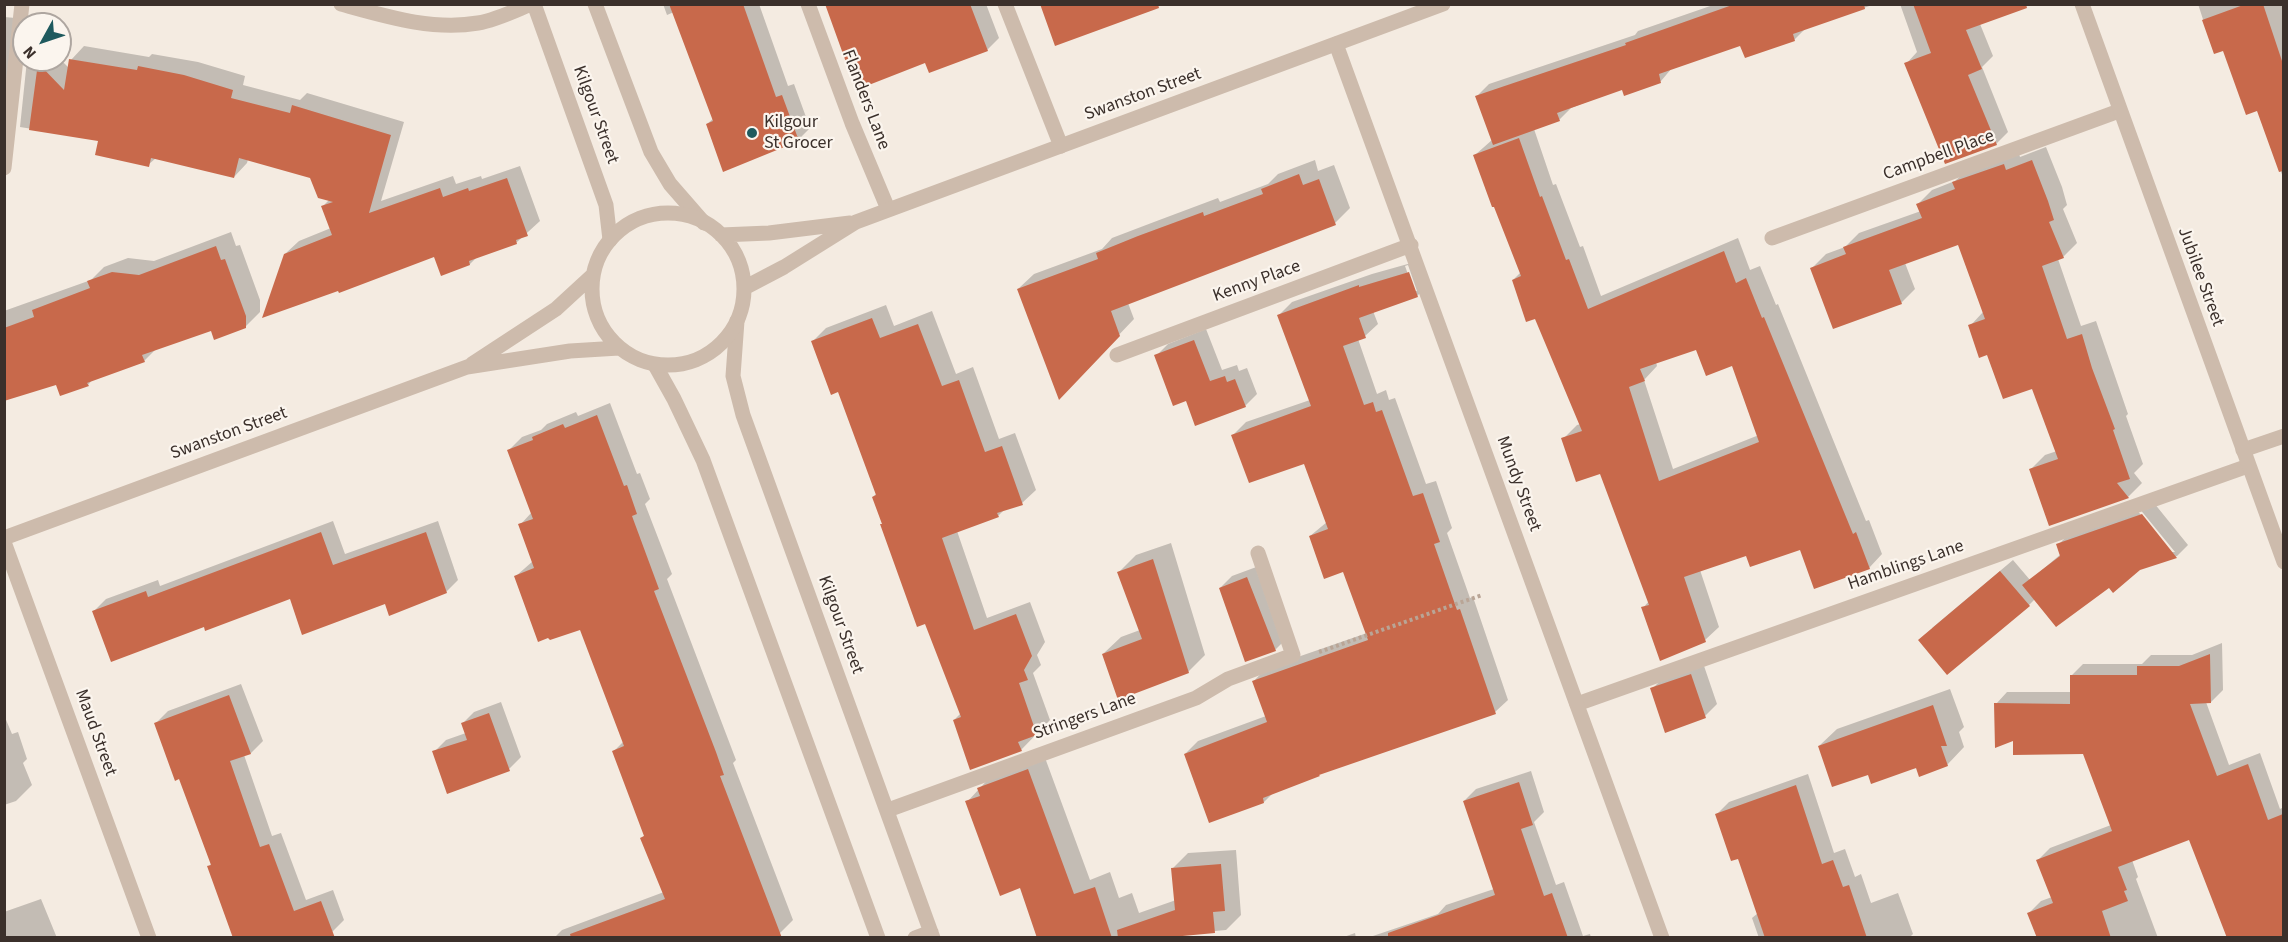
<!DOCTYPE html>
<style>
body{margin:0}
#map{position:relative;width:2288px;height:942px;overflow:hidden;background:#f4ebe1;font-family:"Source Sans 3",sans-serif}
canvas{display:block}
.frame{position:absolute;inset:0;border:6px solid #3b302b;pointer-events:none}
.north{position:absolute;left:12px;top:12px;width:60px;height:60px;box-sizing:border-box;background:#fbf5ee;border:2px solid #aea6a0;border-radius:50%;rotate:230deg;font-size:16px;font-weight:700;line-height:24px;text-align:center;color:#3b302b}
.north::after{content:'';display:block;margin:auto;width:21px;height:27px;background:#1f5a5e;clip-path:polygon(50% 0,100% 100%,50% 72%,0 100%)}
</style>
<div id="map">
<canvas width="2288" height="942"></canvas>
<div class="frame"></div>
<div class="north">N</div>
</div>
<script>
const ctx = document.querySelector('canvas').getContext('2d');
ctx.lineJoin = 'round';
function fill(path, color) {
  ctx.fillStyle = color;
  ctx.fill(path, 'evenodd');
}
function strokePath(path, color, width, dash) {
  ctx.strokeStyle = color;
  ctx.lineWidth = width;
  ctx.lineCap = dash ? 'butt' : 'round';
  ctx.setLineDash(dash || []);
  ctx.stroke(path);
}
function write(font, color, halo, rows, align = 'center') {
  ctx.font = font + ' "Source Sans 3",sans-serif';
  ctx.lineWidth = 4.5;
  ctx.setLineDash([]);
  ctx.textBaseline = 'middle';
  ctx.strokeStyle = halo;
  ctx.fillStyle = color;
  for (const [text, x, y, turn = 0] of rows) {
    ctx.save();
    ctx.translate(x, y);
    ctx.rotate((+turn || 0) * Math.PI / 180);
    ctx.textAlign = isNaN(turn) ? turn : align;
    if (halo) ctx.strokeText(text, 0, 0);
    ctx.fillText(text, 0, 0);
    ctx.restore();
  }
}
fill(new Path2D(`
 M 663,4 L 759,4 L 788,86 L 794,84 L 810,128 L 798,140 L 707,124 L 714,118 L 674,12 L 667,15 Z
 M 827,4 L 986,4 L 999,38 L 987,50 L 926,61 Z
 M 1716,4 L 1875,4 L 1806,28 L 1794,40 L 1741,44 L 1672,68 L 1661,81 L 1623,88 L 1571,108 L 1559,120 L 1534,129 L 1553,185 L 1556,184 L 1580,247 L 1583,246 L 1601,296 L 1738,238 L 1750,270 L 1760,266 L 1776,305 L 1778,304 L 1866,521 L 1869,520 L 1882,554 L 1869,568 L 1801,548 L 1747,554 L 1700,570 L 1719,627 L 1705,640 L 1661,659 L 1643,608 L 1649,601 L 1601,472 L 1563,439 L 1577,425 L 1581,424 L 1536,317 L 1513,280 L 1521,272 L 1475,155 L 1492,140 L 1477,96 L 1489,84 L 1635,35 L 1638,31 ZM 1697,348 L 1733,364 L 1759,435 L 1673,469 L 1644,380 L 1657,366 L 1656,362 Z
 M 1900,4 L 1992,4 L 1980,24 L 1993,56 L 1982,67 L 2008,132 L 1996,144 L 1906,64 L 1917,52 Z
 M 2198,4 L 2284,4 L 2284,180 L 2258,109 L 2224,49 L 2214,53 Z
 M 4,17 L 16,18 L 4,118 Z
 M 84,46 L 149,57 L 152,54 L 198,62 L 245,76 L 243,85 L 300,100 L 307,93 L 404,122 L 381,201 L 453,176 L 456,184 L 481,176 L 482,179 L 520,166 L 540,221 L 517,242 L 477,257 L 470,264 L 435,256 L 285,254 L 299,241 L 331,228 L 323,206 L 330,199 L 311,177 L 248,159 L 247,163 L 234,177 L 156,158 L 148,165 L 100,140 L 20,127 L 27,60 L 60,59 L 69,68 L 71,60 Z
 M 2046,147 L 2062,187 L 2067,205 L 2063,209 L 2077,243 L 2063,257 L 2058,259 L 2081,326 L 2096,321 L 2128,414 L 2126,416 L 2143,464 L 2134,473 L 2142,483 L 2128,497 L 2050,524 L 2031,469 L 2045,455 L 2057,451 L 2033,387 L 1988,353 L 1970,326 L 1984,311 L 1959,243 L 1905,263 L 1915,289 L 1901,303 L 1812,268 L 1826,254 L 1845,247 L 1859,233 L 1921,211 L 1918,204 L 1932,190 L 1955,181 L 1968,169 L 2018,151 L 2020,157 Z
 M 1315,160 L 1318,171 L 1334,165 L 1350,208 L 1335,223 L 1128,303 L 1134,319 L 1074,382 L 1018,289 L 1034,274 L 1102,249 L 1112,238 L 1154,222 L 1218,198 L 1220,202 L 1268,184 L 1278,174 Z
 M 231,232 L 236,246 L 240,245 L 260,300 L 260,312 L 245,327 L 212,329 L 157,348 L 144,361 L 93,379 L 88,385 L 57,383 L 4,400 L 4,311 L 91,280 L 104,267 L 128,258 L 154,261 Z
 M 1422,260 L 1430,283 L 1417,296 L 1373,311 L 1378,324 L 1365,336 L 1358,339 L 1377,394 L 1386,390 L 1389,400 L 1395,398 L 1426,484 L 1436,481 L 1452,528 L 1447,533 L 1470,598 L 1473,597 L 1508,700 L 1495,712 L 1322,772 L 1273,793 L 1264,802 L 1185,754 L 1198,741 L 1266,716 L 1254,681 L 1266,668 L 1367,633 L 1344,570 L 1310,536 L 1327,522 L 1305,462 L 1233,435 L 1246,422 L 1310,400 L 1279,315 L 1292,302 L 1372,274 ZM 1408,265 L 1417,291 L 1414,291 L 1405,266 Z
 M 886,305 L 894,326 L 932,311 L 956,374 L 973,367 L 999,439 L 1015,433 L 1036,490 L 1022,503 L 1004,510 L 998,516 L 957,531 L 987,618 L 1030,602 L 1045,642 L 1037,655 L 1041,665 L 1033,673 L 1050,720 L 1021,750 L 954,720 L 961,713 L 926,622 L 883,523 L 873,497 L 877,493 L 839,390 L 813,341 L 826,328 Z
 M 1206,329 L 1222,370 L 1237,365 L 1239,371 L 1247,368 L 1257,394 L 1245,406 L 1186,399 L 1156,356 L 1168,344 Z
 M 610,403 L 637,474 L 640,473 L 650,499 L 645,504 L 672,574 L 667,579 L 728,739 L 736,760 L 733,763 L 793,920 L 780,933 L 768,938 L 554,938 L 562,930 L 664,892 L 642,838 L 645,835 L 614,751 L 624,741 L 581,628 L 516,576 L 533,561 L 520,525 L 532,512 L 509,450 L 522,437 L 541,430 L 547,424 L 576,412 L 578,416 Z
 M 2154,503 L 2188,545 L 2177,556 L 2139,569 L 2109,586 L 2035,599 L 2029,605 L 1932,628 L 2013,560 L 2030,580 L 2061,554 L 2058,545 L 2070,533 L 2136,509 L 2171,552 L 2175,552 L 2139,508 Z
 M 333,521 L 345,554 L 438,521 L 458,580 L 446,592 L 386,602 L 291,597 L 205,626 L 94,611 L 106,599 L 158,580 L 160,586 Z
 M 1171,543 L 1205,655 L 1188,672 L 1103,654 L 1121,637 L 1140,630 L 1119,572 L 1136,555 Z
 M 1259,566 L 1287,638 L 1275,650 L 1220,588 L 1232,576 Z
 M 2222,643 L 2223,690 L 2211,702 L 2206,702 L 2229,765 L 2260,753 L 2280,809 L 2284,807 L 2284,936 L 2278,938 L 2190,838 L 2132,860 L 2138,877 L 2136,879 L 2158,938 L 2038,938 L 2029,913 L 2041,901 L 2052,897 L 2038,860 L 2050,848 L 2111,825 L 2084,753 L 2014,739 L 1996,704 L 2007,692 L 2072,692 L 2071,676 L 2083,664 L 2142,664 L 2151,655 L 2192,655 Z
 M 1703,663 L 1717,704 L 1705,716 L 1652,689 L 1664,677 Z
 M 241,684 L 263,741 L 251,753 L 244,755 L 272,836 L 281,833 L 306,900 L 333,890 L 344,920 L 332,932 L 209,866 L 212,863 L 180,777 L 156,723 L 168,711 Z
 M 1950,689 L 1964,727 L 1959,732 L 1964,747 L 1947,765 L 1869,773 L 1819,746 L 1837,729 Z
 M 501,702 L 521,757 L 509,769 L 434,752 L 446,740 L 466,733 L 462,724 L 474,712 Z
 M 4,715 L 12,734 L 18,732 L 27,759 L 23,763 L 32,785 L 16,801 L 4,805 Z
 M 1044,755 L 1090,880 L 1110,872 L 1119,898 L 1132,893 L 1139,913 L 1176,900 L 1173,868 L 1188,853 L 1236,850 L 1241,915 L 1226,930 L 1182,934 L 1183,938 L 1039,938 L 1021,886 L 967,802 L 994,773 Z
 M 1531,771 L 1544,812 L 1534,822 L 1556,885 L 1564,882 L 1583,936 L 1590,934 L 1591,938 L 1367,938 L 1438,914 L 1446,905 L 1494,889 L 1464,801 L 1476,789 Z
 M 1808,774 L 1834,853 L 1845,849 L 1855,877 L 1861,874 L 1871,903 L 1898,893 L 1913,934 L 1909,938 L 1759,938 L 1752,918 L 1758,913 L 1739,857 L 1717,814 L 1729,802 Z
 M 41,899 L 57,938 L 4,938 L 4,912 Z
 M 1355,933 L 1356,938 L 1341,938 Z`), '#0003');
fill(new Path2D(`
 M 669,4 L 743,4 L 776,97 L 782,95 L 799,141 L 723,172 L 706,124 L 713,121 Z
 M 825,4 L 970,4 L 988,51 L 929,73 L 925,63 L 856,90 Z
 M 1040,4 L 1158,4 L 1159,8 L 1055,46 Z
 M 1735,4 L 1864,4 L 1865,9 L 1793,34 L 1795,41 L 1745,58 L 1740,46 L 1659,74 L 1661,83 L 1624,96 L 1622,90 L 1557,113 L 1560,121 L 1493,145 L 1475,96 L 1626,45 L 1625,43 Z
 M 1913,4 L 2026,4 L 2027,8 L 1966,30 L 1982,69 L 1968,75 L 1997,145 L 1945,164 L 1904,63 L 1931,53 Z
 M 2246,4 L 2263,4 L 2283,64 L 2283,171 L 2279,172 L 2257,111 L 2246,115 L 2223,51 L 2214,54 L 2202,20 Z
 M 69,59 L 137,70 L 138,66 L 184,75 L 233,90 L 231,98 L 290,113 L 292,105 L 391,135 L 369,213 L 440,188 L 443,197 L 468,188 L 469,191 L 507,178 L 528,236 L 516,240 L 517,244 L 469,261 L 470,265 L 441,276 L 434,257 L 339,293 L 338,291 L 262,318 L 284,254 L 332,235 L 321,206 L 333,202 L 318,198 L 310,178 L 239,158 L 234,178 L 151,158 L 149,167 L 95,155 L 98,141 L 29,130 L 38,63 L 64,90 Z
 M 1519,138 L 1540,197 L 1542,196 L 1566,260 L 1569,259 L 1588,309 L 1724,251 L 1736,283 L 1746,278 L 1762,318 L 1764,317 L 1853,534 L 1856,532 L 1870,569 L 1814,589 L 1800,550 L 1750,567 L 1746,556 L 1684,577 L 1706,642 L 1660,661 L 1641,607 L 1649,605 L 1600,474 L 1576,482 L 1561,438 L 1582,431 L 1535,319 L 1526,322 L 1512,280 L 1521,276 L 1494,207 L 1492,207 L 1473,155 ZM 1696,350 L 1706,376 L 1732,366 L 1759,442 L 1659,481 L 1629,387 L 1645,381 L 1640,369 Z
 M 2032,160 L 2048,201 L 2054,220 L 2049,222 L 2064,258 L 2042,266 L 2067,339 L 2082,334 L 2092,368 L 2115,429 L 2113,430 L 2130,479 L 2117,483 L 2129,498 L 2049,526 L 2029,469 L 2058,459 L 2032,389 L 2003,399 L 1987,355 L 1979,358 L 1968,325 L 1985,319 L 1958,245 L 1889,270 L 1902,304 L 1833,329 L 1810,268 L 1846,254 L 1843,247 L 1922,218 L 1916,204 L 1955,189 L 1952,182 L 2004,164 L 2006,170 Z
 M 1299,174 L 1303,185 L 1319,179 L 1336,225 L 1111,311 L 1120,336 L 1059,400 L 1017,289 L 1098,259 L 1096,253 L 1138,236 L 1203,212 L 1204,216 L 1263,194 L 1261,189 Z
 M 216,246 L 221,260 L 225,259 L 246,316 L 246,328 L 214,340 L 211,331 L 142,355 L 145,362 L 87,383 L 89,386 L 60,396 L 56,385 L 4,401 L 4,328 L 34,317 L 32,310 L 90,288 L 87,281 L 112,272 L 139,275 Z
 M 1409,272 L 1418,297 L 1359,318 L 1366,338 L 1343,346 L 1364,405 L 1373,402 L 1376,412 L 1382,410 L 1413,496 L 1423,493 L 1440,542 L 1434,544 L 1457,610 L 1460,609 L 1496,714 L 1319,775 L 1320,776 L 1263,798 L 1264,803 L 1209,823 L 1184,754 L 1267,722 L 1252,681 L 1368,640 L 1343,572 L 1324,579 L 1309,536 L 1328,529 L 1304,464 L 1249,483 L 1231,435 L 1311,406 L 1277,315 L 1359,285 L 1359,287 Z
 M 872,318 L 880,338 L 918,324 L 942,386 L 959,380 L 985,452 L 1002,446 L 1023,505 L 997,513 L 999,517 L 942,538 L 974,630 L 1016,614 L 1032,656 L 1024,670 L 1028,680 L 1019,683 L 1037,735 L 1018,742 L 1022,751 L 970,770 L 953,720 L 961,717 L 925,624 L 917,627 L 880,524 L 882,524 L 872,497 L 876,495 L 838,392 L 831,395 L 811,341 Z
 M 1194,340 L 1210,381 L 1225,376 L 1227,382 L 1235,379 L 1246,407 L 1195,426 L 1186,401 L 1173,406 L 1154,355 Z
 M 597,415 L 624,486 L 627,485 L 637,514 L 632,516 L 659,589 L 654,591 L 716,752 L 724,775 L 720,776 L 782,938 L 571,938 L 570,934 L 665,899 L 640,838 L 644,836 L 612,751 L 624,746 L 580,630 L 550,640 L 548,638 L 538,642 L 514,576 L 534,568 L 518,524 L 533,519 L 507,450 L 533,440 L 532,437 L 563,424 L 565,428 Z
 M 2142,514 L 2177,558 L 2140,570 L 2113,593 L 2109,588 L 2056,627 L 2022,585 L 2060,556 L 2056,544 Z
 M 321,532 L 333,565 L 426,532 L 447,593 L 389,616 L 385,604 L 302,635 L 290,599 L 205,631 L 204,627 L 111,662 L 92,611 L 146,591 L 148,597 Z
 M 1153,559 L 1189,673 L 1118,700 L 1102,654 L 1142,639 L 1117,572 Z
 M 2000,571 L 2030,606 L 1947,675 L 1918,640 Z
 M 1247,577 L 1276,651 L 1245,662 L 1219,588 Z
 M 2210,654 L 2211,703 L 2190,704 L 2217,776 L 2248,764 L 2268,820 L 2283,814 L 2283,938 L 2227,938 L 2189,840 L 2118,867 L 2127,890 L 2124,891 L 2128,901 L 2102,911 L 2111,938 L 2037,938 L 2027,913 L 2053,903 L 2036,860 L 2112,831 L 2083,754 L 2013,755 L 2013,741 L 1995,748 L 1994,703 L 2070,704 L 2070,675 L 2137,675 L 2137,666 L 2179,666 Z
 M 1691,674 L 1706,718 L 1665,733 L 1650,688 Z
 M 229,695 L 251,754 L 230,761 L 260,847 L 269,844 L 294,911 L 321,901 L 335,938 L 233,938 L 207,866 L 211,865 L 179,779 L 175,781 L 154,723 Z
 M 1933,705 L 1947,746 L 1941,746 L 1948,766 L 1919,777 L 1916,768 L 1871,784 L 1868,775 L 1832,787 L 1818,746 Z
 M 489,713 L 510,771 L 447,794 L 432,751 L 467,740 L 461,723 Z
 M 1028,769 L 1074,894 L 1095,887 L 1112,938 L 1037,938 L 1020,888 L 1000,896 L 965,801 L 980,796 L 977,788 Z
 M 1519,782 L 1533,825 L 1521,829 L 1544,896 L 1552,893 L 1568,938 L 1388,938 L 1388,933 L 1495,895 L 1463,801 Z
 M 1796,785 L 1822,864 L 1833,860 L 1843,887 L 1849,885 L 1867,938 L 1765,938 L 1738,859 L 1731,861 L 1715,814 Z
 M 1221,864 L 1225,911 L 1213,912 L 1215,933 L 1161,938 L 1118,938 L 1117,930 L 1175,910 L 1171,868 Z`), '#c8694b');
strokePath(new Path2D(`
 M 1319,652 L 1482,595`), '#b9a596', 4, [3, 3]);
strokePath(new Path2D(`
 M 808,4 L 852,123 L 888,209
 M 4,168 L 22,4
 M 1772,238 L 2119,111
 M 1117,355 L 1411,245
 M 2243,450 L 2284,436
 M 1577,704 L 2248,466
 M 888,810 L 1196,698 L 1228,679 L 1293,655 L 1258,553`), '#cdbbac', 15);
strokePath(new Path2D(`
 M 341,4 C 385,16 432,31 478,23 C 496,20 514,11 531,4
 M 534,4 L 606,205 L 610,240
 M 595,4 L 651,152 L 670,184 L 704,223
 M 1005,4 L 1061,146
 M 2082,4 L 2284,562
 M 1336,44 L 1662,938
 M 737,321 L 733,376 L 743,415 L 933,938
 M 655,365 L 674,399 L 703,460 L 878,938
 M 4,542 L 149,938
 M 915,938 L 931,932`), '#cdbbac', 15);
strokePath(new Path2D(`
 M592 289a76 76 0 1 1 152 0a76 76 0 1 1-152 0Z
 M 721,235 L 769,233 L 850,223
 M 744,288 L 784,267 L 856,222 L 1443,4
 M 472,364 L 556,309 L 593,275
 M 4,538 L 467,367 L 570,351 L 619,348`), '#cdbbac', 15);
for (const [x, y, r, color] of [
 [752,133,6,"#1f5a5e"]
]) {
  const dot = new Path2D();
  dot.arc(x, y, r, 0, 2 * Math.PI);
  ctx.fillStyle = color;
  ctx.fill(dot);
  strokePath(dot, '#fbf5ee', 2);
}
write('18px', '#3b302b', '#fbf5ee', [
 ["Swanston Street",1143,95,-20],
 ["Flanders Lane",865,100,69],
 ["Kilgour Street",595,115,70],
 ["Campbell Place",1939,156,-20],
 ["Jubilee Street",2200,277,70],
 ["Kenny Place",1257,282,-20],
 ["Swanston Street",229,434,-20],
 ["Mundy Street",1518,484,70],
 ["Hamblings Lane",1906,566,-19],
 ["Kilgour Street",840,625,70],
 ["Stringers Lane",1085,717,-20],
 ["Maud Street",95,733,70]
]);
write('18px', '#3b302b', '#fbf5ee', [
 ["Kilgour",764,123],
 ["St Grocer",764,144]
], 'left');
</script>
